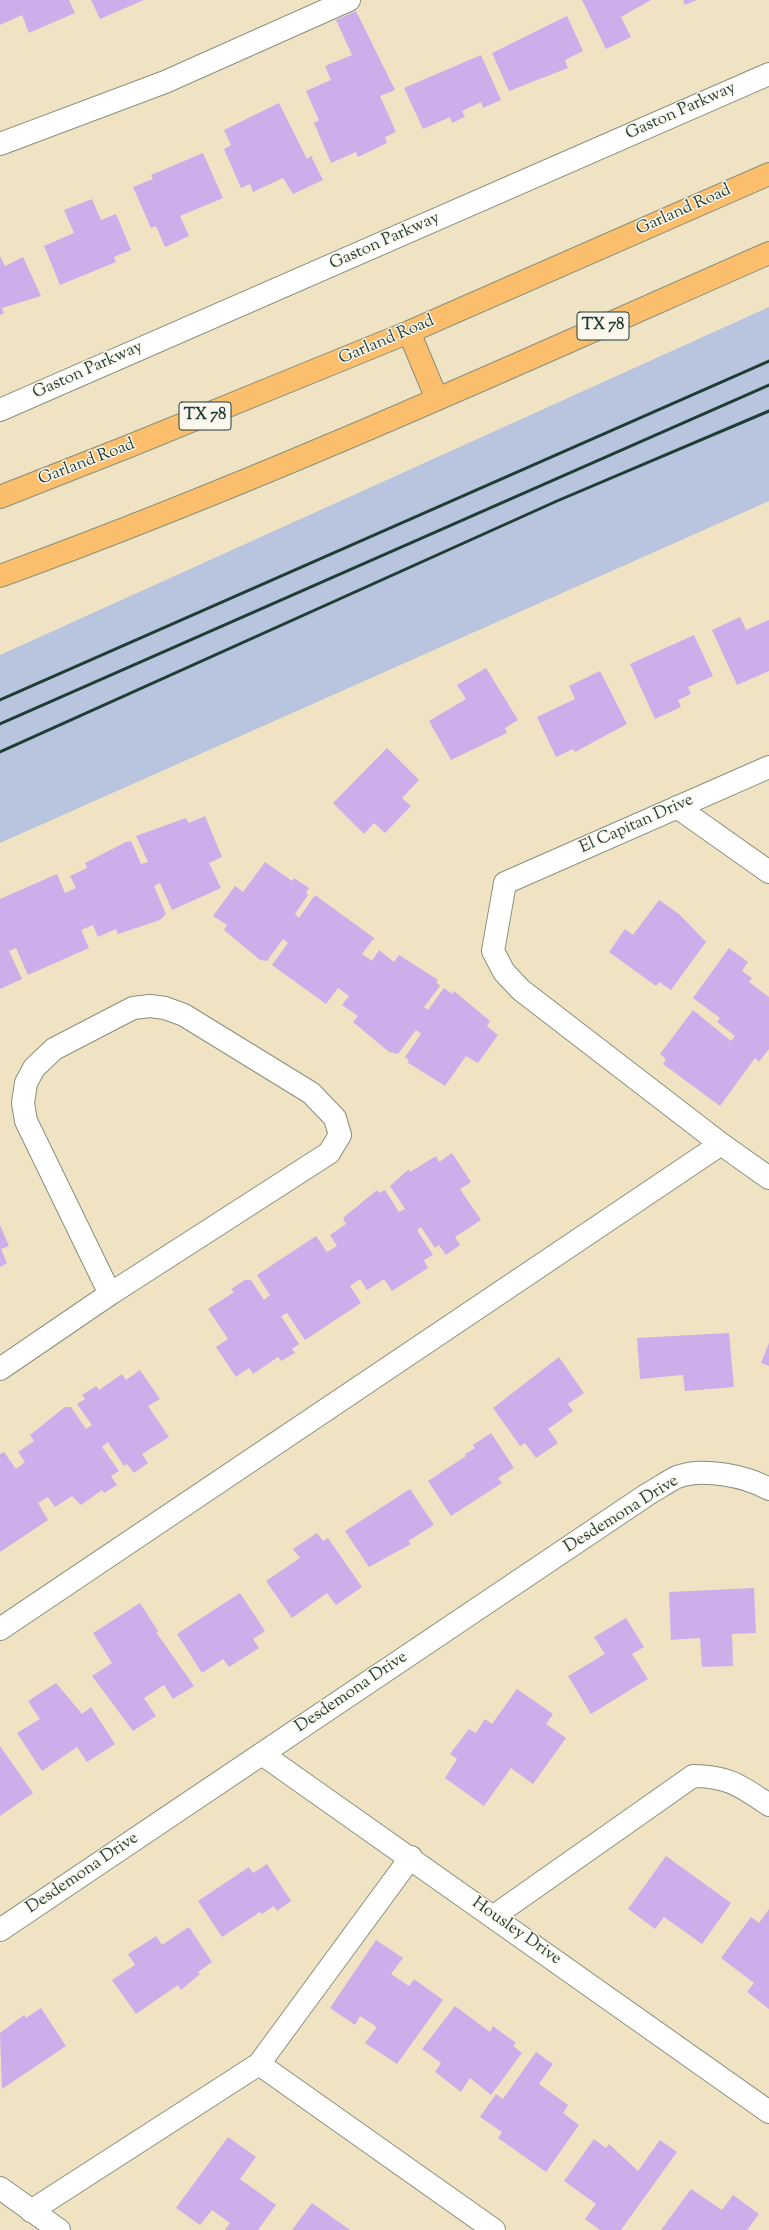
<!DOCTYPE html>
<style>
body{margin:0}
canvas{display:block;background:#efe3c4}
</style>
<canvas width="769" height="2230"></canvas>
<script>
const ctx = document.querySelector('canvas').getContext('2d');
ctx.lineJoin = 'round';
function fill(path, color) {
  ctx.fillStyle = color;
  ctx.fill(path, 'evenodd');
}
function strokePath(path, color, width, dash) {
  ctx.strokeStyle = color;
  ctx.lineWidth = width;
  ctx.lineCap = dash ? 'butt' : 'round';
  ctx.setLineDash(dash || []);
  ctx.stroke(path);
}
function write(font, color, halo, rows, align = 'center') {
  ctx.font = font + ' "Sorts Mill Goudy",serif';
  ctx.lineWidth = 3;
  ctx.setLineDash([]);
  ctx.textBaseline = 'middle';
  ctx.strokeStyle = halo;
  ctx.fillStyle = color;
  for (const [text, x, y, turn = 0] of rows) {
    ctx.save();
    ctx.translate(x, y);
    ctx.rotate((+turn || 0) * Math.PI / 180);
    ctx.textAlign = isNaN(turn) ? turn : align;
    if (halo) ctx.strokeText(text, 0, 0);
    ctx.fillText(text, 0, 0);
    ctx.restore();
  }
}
fill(new Path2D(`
 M 769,307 L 769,501 L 0,843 L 0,655 Z`), '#b9c4de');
fill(new Path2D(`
 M 0,0 L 69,0 L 75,13 L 29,33 L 22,15 L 0,25 Z
 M 91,0 L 144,0 L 100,19 Z
 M 582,0 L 651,0 L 621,17 L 631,37 L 606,49 Z
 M 683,0 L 697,0 L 685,5 Z
 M 356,11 L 395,90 L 380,96 L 396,132 L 385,137 L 387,143 L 358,157 L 356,152 L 331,163 L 314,123 L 319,120 L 306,91 L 331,80 L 325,66 L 352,55 L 336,20 Z
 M 567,16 L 583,51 L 565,60 L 568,68 L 509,91 L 492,53 Z
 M 481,55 L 501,100 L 483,108 L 481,102 L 462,111 L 465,117 L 452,123 L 450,117 L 423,129 L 404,88 Z
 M 279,103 L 307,159 L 311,156 L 323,180 L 293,194 L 283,178 L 253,192 L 250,184 L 241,188 L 224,149 L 231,145 L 224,130 Z
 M 203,153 L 223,198 L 180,216 L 189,236 L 165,247 L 156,226 L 151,228 L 133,187 L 153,179 L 151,175 Z
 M 92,199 L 101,220 L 116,214 L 131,250 L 114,257 L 116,262 L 60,285 L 44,246 L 74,233 L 64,210 Z
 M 0,256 L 5,266 L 23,257 L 41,296 L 2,308 L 4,313 L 0,315 Z
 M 740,617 L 746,630 L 769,620 L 769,671 L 737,685 L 712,630 Z
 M 694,635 L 713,676 L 688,687 L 691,694 L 678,700 L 681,707 L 655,719 L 630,664 Z
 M 486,668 L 518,720 L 505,728 L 507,733 L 451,760 L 429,721 L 466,699 L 457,685 Z
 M 600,671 L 627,724 L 575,752 L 573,749 L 556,757 L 537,717 L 575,699 L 569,686 Z
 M 387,748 L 419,780 L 402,798 L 411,806 L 385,833 L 374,823 L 364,834 L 333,803 Z
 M 205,816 L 222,857 L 209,863 L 221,888 L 172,910 L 160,883 L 154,886 L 166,914 L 160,920 L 118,934 L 116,929 L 98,937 L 93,925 L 81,930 L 89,948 L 28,975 L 16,948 L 9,951 L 22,979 L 0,989 L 0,899 L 57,874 L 65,893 L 76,888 L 70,876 L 87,868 L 85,863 L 126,842 L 131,841 L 141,864 L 148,862 L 136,836 L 186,818 L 189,823 Z
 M 265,862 L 292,881 L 294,878 L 309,888 L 306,893 L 308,895 L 295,914 L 299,918 L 315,895 L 374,938 L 362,954 L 372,961 L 379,950 L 394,962 L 399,955 L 438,980 L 436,982 L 440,986 L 424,1007 L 428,1010 L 444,988 L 452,994 L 454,991 L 490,1021 L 487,1026 L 498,1035 L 478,1063 L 466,1056 L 445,1086 L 407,1062 L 409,1060 L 405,1057 L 421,1034 L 416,1030 L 398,1054 L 389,1052 L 353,1022 L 358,1016 L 342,1005 L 349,996 L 338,988 L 326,1004 L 272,965 L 288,943 L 283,939 L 267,961 L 260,960 L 224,930 L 227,925 L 213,916 L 235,886 L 243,892 Z
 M 659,900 L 679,914 L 706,942 L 671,990 L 659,982 L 656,986 L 609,952 L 625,929 L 633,935 Z
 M 729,948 L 748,962 L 742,971 L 752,978 L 749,982 L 769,997 L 769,1049 L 759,1062 L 755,1058 L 720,1106 L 663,1064 L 666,1059 L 660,1054 L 693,1010 L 731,1041 L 735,1036 L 717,1022 L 720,1018 L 693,998 Z
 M 452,1153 L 471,1182 L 460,1189 L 481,1220 L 455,1237 L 460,1245 L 446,1255 L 439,1245 L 435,1248 L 421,1227 L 417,1230 L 433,1255 L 424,1260 L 428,1268 L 392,1291 L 384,1279 L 367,1290 L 360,1279 L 350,1286 L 361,1303 L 305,1340 L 287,1313 L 281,1316 L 299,1344 L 292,1349 L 295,1353 L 281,1361 L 278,1357 L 253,1374 L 249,1368 L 236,1377 L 216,1347 L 228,1339 L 208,1309 L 234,1292 L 231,1289 L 245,1280 L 251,1280 L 264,1300 L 270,1295 L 257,1275 L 316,1236 L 327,1252 L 337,1246 L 330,1235 L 346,1224 L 343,1218 L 377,1190 L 379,1193 L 385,1190 L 399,1212 L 405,1209 L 390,1186 L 409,1169 L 410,1172 L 436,1156 L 439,1162 Z
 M 0,1225 L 9,1246 L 1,1249 L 7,1263 L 0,1267 Z
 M 729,1333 L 734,1387 L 685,1391 L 683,1375 L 640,1379 L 637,1338 Z
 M 769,1343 L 769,1366 L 761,1363 Z
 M 559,1357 L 584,1393 L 568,1404 L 573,1411 L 548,1429 L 558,1443 L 536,1458 L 525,1443 L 520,1446 L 493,1408 Z
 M 140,1370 L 160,1399 L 148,1406 L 169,1437 L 142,1454 L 148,1463 L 134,1473 L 127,1464 L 124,1466 L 108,1442 L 102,1447 L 119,1471 L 111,1476 L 117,1485 L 104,1493 L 102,1490 L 81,1505 L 72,1496 L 55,1507 L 48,1497 L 38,1503 L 48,1520 L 0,1552 L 0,1454 L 4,1452 L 16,1469 L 25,1462 L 18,1452 L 34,1441 L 30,1435 L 65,1407 L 71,1407 L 86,1429 L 92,1425 L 77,1404 L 85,1399 L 82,1395 L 96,1386 L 99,1390 L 122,1374 L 126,1380 Z
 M 491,1433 L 514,1468 L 498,1478 L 502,1483 L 451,1516 L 428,1481 L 466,1456 L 465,1454 L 475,1448 L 473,1445 Z
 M 410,1489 L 434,1525 L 408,1541 L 411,1544 L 369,1567 L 345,1531 Z
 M 317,1533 L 323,1541 L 328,1538 L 362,1587 L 336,1605 L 327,1593 L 292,1618 L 266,1581 L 300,1558 L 293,1549 Z
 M 754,1588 L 756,1633 L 732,1634 L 733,1666 L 702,1667 L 700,1638 L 671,1640 L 669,1592 Z
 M 240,1593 L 265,1631 L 253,1639 L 259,1648 L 229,1667 L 223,1659 L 202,1673 L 177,1634 Z
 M 140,1603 L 158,1631 L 156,1632 L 194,1686 L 173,1699 L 164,1685 L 144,1698 L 156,1716 L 133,1731 L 92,1676 L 112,1663 L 93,1633 Z
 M 626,1618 L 644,1647 L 632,1654 L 648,1679 L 591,1714 L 568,1676 L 605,1654 L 594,1637 Z
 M 56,1683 L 82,1714 L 91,1707 L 115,1744 L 87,1762 L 77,1747 L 42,1771 L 17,1733 L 40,1719 L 28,1701 Z
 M 517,1689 L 553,1714 L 546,1724 L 566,1738 L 533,1784 L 511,1768 L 484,1806 L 445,1778 L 457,1759 L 450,1754 L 469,1729 L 476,1733 L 485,1719 L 492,1724 Z
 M 0,1746 L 33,1793 L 0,1816 Z
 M 666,1856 L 731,1903 L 702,1944 L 664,1917 L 655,1929 L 628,1909 Z
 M 267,1864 L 291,1901 L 277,1911 L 274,1906 L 262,1914 L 260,1912 L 222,1937 L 198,1901 L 249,1867 L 253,1873 Z
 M 769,1909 L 769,2009 L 747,1992 L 754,1983 L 721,1958 L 751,1917 L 759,1923 Z
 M 189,1927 L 212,1962 L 198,1972 L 200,1974 L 181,1990 L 178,1985 L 136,2014 L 112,1980 L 135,1965 L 128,1954 L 156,1936 L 162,1945 Z
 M 376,1940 L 403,1958 L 391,1974 L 409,1986 L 414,1979 L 443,2000 L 397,2064 L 365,2043 L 377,2027 L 360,2016 L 355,2025 L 330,2008 Z
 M 455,2006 L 490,2032 L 493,2026 L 516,2043 L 513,2046 L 522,2053 L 491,2095 L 470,2078 L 461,2092 L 435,2072 L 441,2063 L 422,2049 Z
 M 41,2008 L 66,2046 L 2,2089 L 0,2033 L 24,2015 L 26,2018 Z
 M 536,2052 L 553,2064 L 539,2084 L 568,2105 L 563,2113 L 579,2125 L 546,2172 L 498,2138 L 502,2132 L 480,2117 L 496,2094 L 503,2099 Z
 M 228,2137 L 256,2157 L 240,2179 L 276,2205 L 258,2230 L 225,2230 L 230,2223 L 212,2210 L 200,2225 L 176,2208 Z
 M 594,2139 L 606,2148 L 609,2144 L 638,2171 L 660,2140 L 677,2152 L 621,2230 L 600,2230 L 585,2219 L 596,2204 L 564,2181 Z
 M 691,2189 L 722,2210 L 733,2195 L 759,2214 L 747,2230 L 661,2230 Z
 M 312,2203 L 350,2230 L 292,2230 Z`), '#cdaeeb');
const minor = new Path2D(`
 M 0,144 L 165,82 L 349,0
 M 0,410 L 769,74
 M 769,767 L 505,883 L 493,951 L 504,972 L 521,990 L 721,1144 L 769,1178
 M 677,807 L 769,872
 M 150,1006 L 165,1008 L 184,1015 L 311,1093 L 335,1118 L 340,1135 L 329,1153 L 110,1294 L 26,1121 L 23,1103 L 26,1083 L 34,1068 L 54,1049 L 133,1008 Z
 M 0,1369 L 110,1294
 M 0,1629 L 721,1144
 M 262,1754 L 769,2112
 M 494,1916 L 693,1776 C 728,1776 741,1786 769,1805
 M 0,1930 L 648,1494 C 657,1489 667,1482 677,1477 C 702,1467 746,1476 769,1489
 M 259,2064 L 411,1857
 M 0,2188 L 59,2230
 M 31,2211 L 259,2064 L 494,2230`);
const major = new Path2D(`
 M 409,332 L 437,399
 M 0,497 L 132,445 L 409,332 L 769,174
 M 0,576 C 261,481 515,365 769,253`);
strokePath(minor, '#87907c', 24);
strokePath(major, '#87907c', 24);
strokePath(minor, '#fff', 22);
strokePath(major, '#fabe6d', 22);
strokePath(new Path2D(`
 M 0,700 L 769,361
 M 0,724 L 769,385
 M 0,752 L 557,501 L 769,411`), '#1f3d34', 3);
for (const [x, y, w] of [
 [603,326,52],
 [205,416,52]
]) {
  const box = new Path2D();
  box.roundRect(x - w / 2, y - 14, w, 28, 3);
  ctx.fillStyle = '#fbf7ec';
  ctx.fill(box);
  strokePath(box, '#1f3d34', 1);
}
write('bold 16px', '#1f3d34', null, [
 ["TX 78",603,326],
 ["TX 78",205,416]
]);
write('17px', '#1f3d34', '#fbf7ec', [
 ["Gaston Parkway",681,112,-24],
 ["Garland Road",684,211,-24],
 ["Gaston Parkway",385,242,-24],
 ["Garland Road",387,341,-23],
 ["Gaston Parkway",88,371,-24],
 ["Garland Road",87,463,-21],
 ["El Capitan Drive",637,825,-24],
 ["Desdemona Drive",622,1515,-32],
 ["Desdemona Drive",352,1693,-34],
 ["Desdemona Drive",83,1874,-34],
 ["Housley Drive",516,1932,35]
]);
</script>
